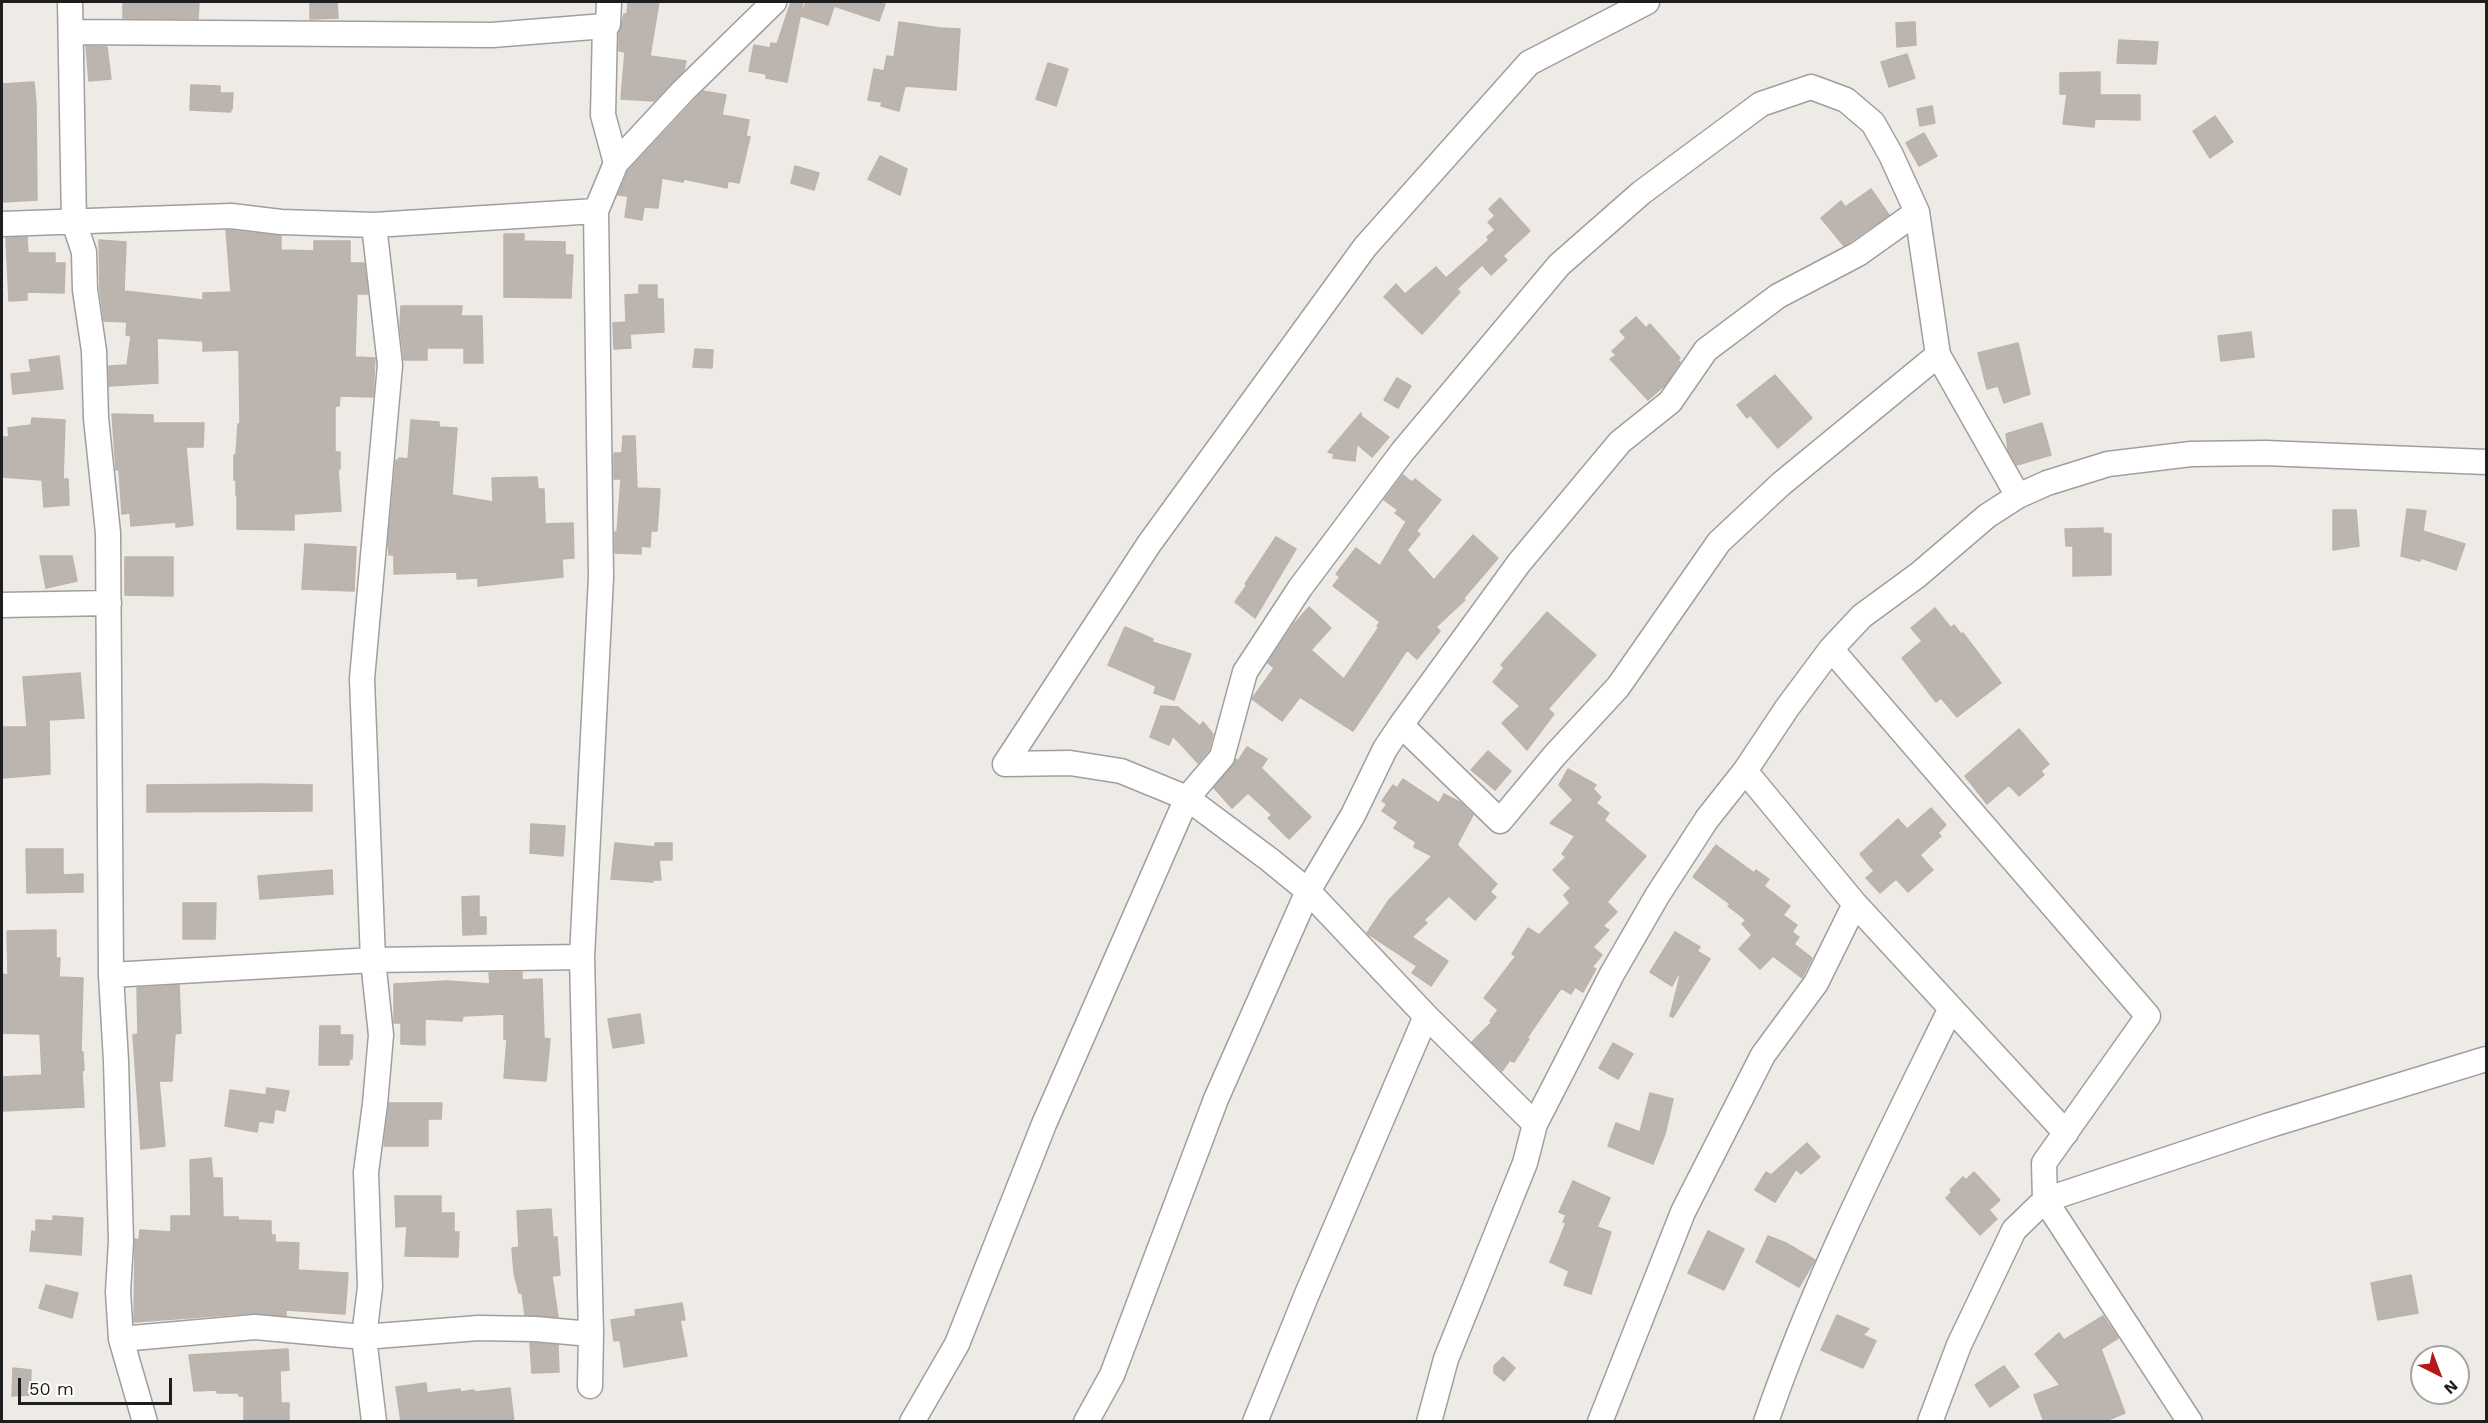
<!DOCTYPE html>
<style>
body{margin:0}
#map{position:relative;width:2488px;height:1423px;overflow:hidden;background:#eeebe6;font-family:"Work Sans",sans-serif}
canvas{display:block}
.frame{position:absolute;inset:0;border:3px solid #1e1e1e;pointer-events:none}
.north{position:absolute;left:2410px;top:1345px;width:60px;height:60px;box-sizing:border-box;background:#fff;border:2px solid #a5a5a5;border-radius:50%;rotate:138deg;font-size:16px;font-weight:700;line-height:24px;text-align:center;color:#1e1e1e}
.north::after{content:'';display:block;margin:auto;width:21px;height:27px;background:#b51918;clip-path:polygon(50% 0,100% 100%,50% 72%,0 100%)}
.scale{position:absolute;left:18px;top:1378px;width:154px;height:27px;box-sizing:border-box;border:3px solid #1e1e1e;border-top:0;padding-left:8px;font-size:18px;line-height:21px;white-space:nowrap;color:#1e1e1e;-webkit-text-stroke:4px #fff;paint-order:stroke}
</style>
<div id="map">
<canvas width="2488" height="1423"></canvas>
<div class="frame"></div>
<div class="north">N</div>
<div class="scale">50 m</div>
</div>
<script>
const ctx = document.querySelector('canvas').getContext('2d');
ctx.lineJoin = 'round';
function fill(path, color) {
  ctx.fillStyle = color;
  ctx.fill(path, 'evenodd');
}
function strokePath(path, color, width, dash) {
  ctx.strokeStyle = color;
  ctx.lineWidth = width;
  ctx.lineCap = dash ? 'butt' : 'round';
  ctx.setLineDash(dash || []);
  ctx.stroke(path);
}
const building = new Path2D(`
 M 123,2 L 199,2 L 198,19 L 123,18 Z
 M 310,2 L 337,2 L 338,18 L 310,19 Z
 M 628,2 L 659,2 L 650,56 L 686,61 L 684,70 L 654,101 L 621,99 L 625,52 L 619,51 L 619,33 L 624,14 L 627,14 Z
 M 791,2 L 803,2 L 787,82 L 766,78 L 766,74 L 749,71 L 754,45 L 770,48 L 771,43 L 777,44 Z
 M 806,2 L 876,2 L 885,4 L 879,21 L 834,6 L 828,25 L 801,16 Z
 M 899,22 L 940,28 L 960,29 L 956,90 L 905,86 L 899,111 L 881,106 L 882,102 L 868,100 L 874,69 L 884,71 L 887,56 L 894,57 Z
 M 1915,22 L 1916,45 L 1897,47 L 1896,23 Z
 M 2119,40 L 2158,42 L 2156,64 L 2117,63 Z
 M 86,46 L 107,47 L 111,79 L 89,81 Z
 M 1907,54 L 1915,78 L 1889,87 L 1881,62 Z
 M 1048,63 L 1068,69 L 1056,106 L 1036,99 Z
 M 2100,72 L 2100,95 L 2140,95 L 2140,120 L 2095,119 L 2094,127 L 2063,124 L 2067,94 L 2060,94 L 2060,73 Z
 M 34,82 L 36,104 L 37,200 L 2,202 L 2,84 Z
 M 191,85 L 220,86 L 220,93 L 233,93 L 232,109 L 230,112 L 190,110 Z
 M 703,91 L 726,95 L 722,115 L 749,120 L 746,136 L 750,137 L 739,183 L 728,181 L 727,188 L 684,179 L 683,182 L 662,178 L 658,208 L 644,207 L 642,220 L 625,217 L 628,196 L 618,195 L 628,171 Z
 M 1932,106 L 1935,123 L 1920,126 L 1917,109 Z
 M 2215,116 L 2233,142 L 2210,158 L 2193,131 Z
 M 1924,133 L 1937,156 L 1919,166 L 1906,143 Z
 M 880,156 L 907,169 L 900,195 L 868,179 Z
 M 795,166 L 819,173 L 814,190 L 791,183 Z
 M 1871,189 L 1889,215 L 1844,246 L 1821,218 L 1841,201 L 1845,207 Z
 M 1500,198 L 1530,231 L 1503,256 L 1507,260 L 1491,275 L 1482,265 L 1457,289 L 1460,292 L 1422,334 L 1384,297 L 1396,284 L 1405,294 L 1436,267 L 1446,278 L 1489,240 L 1487,237 L 1495,230 L 1488,222 L 1495,216 L 1489,209 Z
 M 226,230 L 281,236 L 281,250 L 314,251 L 314,241 L 350,241 L 350,263 L 364,263 L 368,294 L 357,294 L 355,357 L 375,358 L 373,397 L 340,396 L 339,406 L 335,406 L 335,452 L 340,452 L 340,469 L 338,469 L 341,511 L 294,514 L 294,530 L 237,529 L 237,495 L 236,495 L 236,480 L 234,480 L 234,455 L 236,455 L 238,424 L 240,424 L 239,350 L 203,351 L 203,341 L 157,338 L 158,383 L 109,386 L 109,366 L 127,365 L 131,336 L 126,335 L 127,322 L 104,321 L 100,291 L 99,240 L 126,242 L 124,291 L 203,300 L 203,293 L 231,292 Z
 M 504,234 L 524,234 L 524,241 L 565,242 L 565,255 L 573,255 L 571,298 L 504,297 Z
 M 27,237 L 28,253 L 55,253 L 55,263 L 65,263 L 64,293 L 27,292 L 27,300 L 9,301 L 6,238 Z
 M 639,285 L 657,285 L 657,299 L 663,299 L 664,332 L 630,334 L 631,348 L 614,349 L 613,323 L 626,322 L 625,295 L 639,294 Z
 M 401,306 L 462,306 L 461,316 L 482,316 L 483,363 L 464,363 L 464,348 L 427,348 L 427,360 L 404,360 L 400,326 Z
 M 1636,317 L 1646,328 L 1650,324 L 1680,358 L 1678,360 L 1680,362 L 1665,385 L 1648,400 L 1610,359 L 1616,355 L 1612,351 L 1626,338 L 1620,331 Z
 M 2251,332 L 2254,357 L 2221,361 L 2218,336 Z
 M 2018,343 L 2030,394 L 2004,403 L 1998,386 L 1987,389 L 1978,353 Z
 M 695,349 L 713,350 L 712,368 L 693,367 Z
 M 59,356 L 63,389 L 13,394 L 11,374 L 31,372 L 29,360 Z
 M 1775,375 L 1812,418 L 1778,448 L 1750,415 L 1747,418 L 1737,405 Z
 M 1397,378 L 1411,386 L 1398,408 L 1384,400 Z
 M 1361,413 L 1361,416 L 1389,437 L 1372,457 L 1357,444 L 1355,461 L 1333,458 L 1334,454 L 1328,452 Z
 M 112,414 L 153,415 L 153,423 L 204,423 L 203,447 L 186,447 L 193,525 L 176,527 L 176,522 L 131,526 L 130,513 L 122,514 L 119,470 L 116,470 Z
 M 32,418 L 65,420 L 63,479 L 68,479 L 69,505 L 44,507 L 42,480 L 2,477 L 2,437 L 9,437 L 8,428 L 31,425 Z
 M 411,420 L 439,422 L 439,427 L 457,428 L 452,495 L 493,502 L 492,478 L 537,477 L 538,489 L 544,489 L 545,524 L 573,523 L 574,558 L 562,559 L 563,577 L 478,586 L 478,578 L 457,579 L 457,572 L 394,574 L 394,555 L 389,555 L 388,543 L 396,460 L 399,460 L 399,458 L 408,459 Z
 M 2042,423 L 2051,455 L 2017,465 L 2008,450 L 2006,434 Z
 M 623,436 L 635,436 L 637,488 L 660,489 L 657,531 L 651,531 L 650,547 L 641,546 L 641,554 L 615,553 L 615,532 L 617,532 L 621,479 L 614,479 L 614,453 L 622,453 Z
 M 1403,475 L 1412,482 L 1415,479 L 1441,500 L 1417,530 L 1395,513 L 1398,510 L 1384,500 Z
 M 2407,509 L 2426,511 L 2423,531 L 2465,544 L 2456,570 L 2421,558 L 2420,561 L 2401,556 Z
 M 2333,510 L 2356,510 L 2359,546 L 2333,550 Z
 M 1406,522 L 1420,534 L 1407,550 L 1434,580 L 1473,535 L 1498,558 L 1463,599 L 1465,600 L 1436,627 L 1440,631 L 1417,659 L 1407,650 L 1353,731 L 1300,697 L 1282,721 L 1252,699 L 1274,668 L 1268,663 L 1293,625 L 1309,607 L 1331,628 L 1311,650 L 1344,679 L 1379,627 L 1377,626 L 1380,622 L 1333,586 L 1340,577 L 1336,574 L 1356,548 L 1380,566 Z
 M 2103,528 L 2103,533 L 2111,534 L 2111,575 L 2073,576 L 2073,546 L 2066,546 L 2065,529 Z
 M 1276,537 L 1296,549 L 1255,618 L 1235,602 L 1247,585 L 1245,584 Z
 M 305,544 L 356,547 L 354,591 L 302,589 Z
 M 40,556 L 72,556 L 77,581 L 46,588 Z
 M 125,557 L 173,557 L 173,596 L 125,595 Z
 M 1935,608 L 1951,628 L 1954,625 L 1961,634 L 1963,633 L 2001,683 L 1957,717 L 1941,698 L 1936,702 L 1902,658 L 1922,641 L 1911,628 Z
 M 1547,612 L 1596,655 L 1548,709 L 1554,714 L 1527,750 L 1502,723 L 1520,706 L 1493,682 L 1504,668 L 1501,665 Z
 M 1125,627 L 1153,639 L 1152,642 L 1191,654 L 1174,700 L 1154,693 L 1156,686 L 1108,665 Z
 M 80,673 L 84,718 L 49,720 L 50,774 L 3,778 L 2,727 L 27,727 L 23,677 Z
 M 1161,706 L 1178,707 L 1200,726 L 1203,722 L 1213,734 L 1209,750 L 1198,763 L 1173,736 L 1169,745 L 1150,737 Z
 M 2019,729 L 2049,764 L 2041,771 L 2044,775 L 2019,796 L 2009,785 L 1987,804 L 1965,776 Z
 M 1247,747 L 1267,759 L 1261,768 L 1311,817 L 1289,839 L 1268,818 L 1272,815 L 1248,793 L 1232,808 L 1214,788 L 1236,759 L 1238,761 Z
 M 1488,751 L 1511,771 L 1495,790 L 1471,770 Z
 M 1568,769 L 1596,785 L 1593,789 L 1601,797 L 1596,803 L 1609,813 L 1604,820 L 1646,856 L 1607,902 L 1617,912 L 1603,926 L 1609,930 L 1593,947 L 1602,955 L 1592,967 L 1596,969 L 1583,992 L 1575,987 L 1571,994 L 1561,988 L 1527,1038 L 1529,1039 L 1514,1062 L 1510,1060 L 1502,1071 L 1472,1042 L 1492,1022 L 1490,1021 L 1498,1010 L 1484,998 L 1516,956 L 1512,954 L 1528,928 L 1539,935 L 1570,903 L 1564,895 L 1571,888 L 1553,870 L 1566,857 L 1562,854 L 1575,836 L 1550,823 L 1573,800 L 1559,785 Z
 M 1403,779 L 1439,803 L 1444,794 L 1461,803 L 1473,815 L 1457,845 L 1497,884 L 1490,892 L 1496,897 L 1475,920 L 1449,896 L 1424,920 L 1427,923 L 1412,937 L 1448,961 L 1431,986 L 1412,973 L 1417,966 L 1367,933 L 1389,900 L 1432,856 L 1414,847 L 1416,842 L 1394,828 L 1398,822 L 1382,811 L 1387,804 L 1382,801 L 1393,785 L 1397,788 Z
 M 261,784 L 312,785 L 312,811 L 147,812 L 147,785 Z
 M 1931,808 L 1946,825 L 1938,833 L 1941,836 L 1920,855 L 1933,870 L 1908,892 L 1896,879 L 1880,893 L 1866,878 L 1874,871 L 1860,854 L 1898,819 L 1907,829 Z
 M 531,824 L 565,826 L 563,856 L 530,853 Z
 M 615,843 L 655,847 L 655,843 L 672,843 L 672,860 L 659,860 L 661,880 L 653,880 L 653,882 L 611,879 Z
 M 1716,845 L 1754,873 L 1756,870 L 1769,879 L 1764,886 L 1790,906 L 1783,915 L 1797,925 L 1792,932 L 1799,937 L 1794,944 L 1812,958 L 1802,978 L 1773,956 L 1760,969 L 1739,949 L 1752,935 L 1742,924 L 1746,920 L 1728,906 L 1730,904 L 1693,877 Z
 M 26,849 L 63,849 L 63,875 L 83,874 L 83,892 L 27,893 Z
 M 332,870 L 333,894 L 260,899 L 258,876 Z
 M 479,896 L 479,917 L 486,917 L 486,934 L 463,935 L 462,897 Z
 M 183,903 L 216,903 L 215,939 L 183,939 Z
 M 56,930 L 56,958 L 60,958 L 59,977 L 83,978 L 81,1052 L 83,1052 L 84,1070 L 82,1071 L 84,1107 L 2,1111 L 2,1077 L 42,1075 L 40,1034 L 2,1033 L 2,974 L 8,975 L 7,931 Z
 M 1675,932 L 1700,947 L 1697,951 L 1710,959 L 1673,1017 L 1670,1016 L 1680,976 L 1678,975 L 1672,986 L 1650,972 Z
 M 522,972 L 522,980 L 542,979 L 544,1038 L 550,1039 L 546,1081 L 504,1078 L 507,1039 L 504,1039 L 504,1014 L 463,1016 L 462,1021 L 425,1019 L 425,1045 L 401,1044 L 401,1023 L 394,1023 L 394,984 L 448,981 L 490,984 L 489,973 Z
 M 179,985 L 181,1033 L 175,1034 L 172,1081 L 159,1081 L 165,1146 L 141,1149 L 133,1035 L 138,1034 L 137,988 Z
 M 640,1014 L 644,1043 L 613,1048 L 608,1019 Z
 M 320,1026 L 340,1026 L 340,1035 L 353,1035 L 352,1059 L 349,1059 L 349,1065 L 319,1065 Z
 M 1613,1043 L 1633,1054 L 1618,1079 L 1599,1068 Z
 M 267,1088 L 289,1091 L 285,1111 L 275,1109 L 273,1123 L 259,1121 L 257,1132 L 225,1126 L 230,1090 L 266,1095 Z
 M 1650,1093 L 1673,1099 L 1665,1134 L 1653,1164 L 1608,1146 L 1616,1123 L 1640,1132 Z
 M 389,1103 L 442,1103 L 441,1119 L 428,1119 L 428,1146 L 384,1146 Z
 M 1807,1143 L 1820,1157 L 1801,1174 L 1796,1169 L 1775,1202 L 1755,1190 L 1766,1172 L 1771,1175 Z
 M 211,1158 L 213,1178 L 222,1178 L 223,1217 L 238,1217 L 238,1220 L 271,1221 L 271,1235 L 275,1235 L 275,1242 L 299,1243 L 298,1270 L 348,1273 L 345,1314 L 286,1310 L 286,1316 L 254,1313 L 134,1322 L 135,1239 L 139,1240 L 140,1230 L 171,1232 L 171,1216 L 191,1216 L 190,1160 Z
 M 1974,1172 L 2000,1200 L 1989,1210 L 1997,1219 L 1980,1235 L 1946,1198 L 1952,1192 L 1950,1190 L 1963,1177 L 1966,1180 Z
 M 1573,1181 L 1610,1198 L 1597,1227 L 1611,1232 L 1591,1294 L 1564,1285 L 1569,1271 L 1550,1262 L 1566,1223 L 1563,1222 L 1566,1215 L 1559,1212 Z
 M 395,1196 L 441,1196 L 441,1213 L 454,1213 L 454,1232 L 459,1232 L 458,1257 L 405,1256 L 407,1226 L 396,1227 Z
 M 551,1209 L 553,1237 L 557,1237 L 560,1275 L 552,1276 L 558,1317 L 525,1315 L 522,1293 L 519,1293 L 514,1273 L 512,1248 L 519,1247 L 517,1211 Z
 M 53,1216 L 83,1218 L 81,1255 L 30,1251 L 32,1231 L 36,1232 L 36,1220 L 53,1221 Z
 M 1708,1231 L 1744,1249 L 1724,1290 L 1688,1273 Z
 M 1768,1236 L 1786,1243 L 1815,1260 L 1799,1287 L 1756,1262 Z
 M 2411,1275 L 2418,1313 L 2378,1320 L 2371,1283 Z
 M 46,1285 L 78,1293 L 72,1318 L 39,1308 Z
 M 682,1303 L 685,1320 L 680,1320 L 687,1356 L 624,1367 L 620,1340 L 614,1341 L 611,1320 L 636,1316 L 635,1310 Z
 M 1837,1315 L 1869,1329 L 1863,1335 L 1876,1341 L 1863,1368 L 1821,1350 Z
 M 2103,1316 L 2118,1338 L 2101,1349 L 2125,1413 L 2103,1422 L 2044,1422 L 2034,1395 L 2060,1385 L 2035,1354 L 2059,1333 L 2064,1340 Z
 M 530,1343 L 558,1345 L 559,1372 L 532,1373 Z
 M 288,1349 L 289,1370 L 280,1371 L 281,1403 L 289,1403 L 289,1422 L 244,1422 L 244,1396 L 239,1396 L 239,1393 L 217,1393 L 217,1390 L 194,1391 L 189,1355 Z
 M 1503,1357 L 1515,1368 L 1504,1381 L 1494,1373 L 1494,1366 Z
 M 2004,1366 L 2019,1387 L 1990,1407 L 1975,1385 Z
 M 13,1368 L 31,1370 L 30,1395 L 12,1396 Z
 M 426,1383 L 427,1393 L 460,1389 L 461,1392 L 474,1390 L 475,1392 L 510,1388 L 514,1422 L 401,1422 L 396,1387 Z`);
fill(building, '#bbb4af');
strokePath(building, '#beb3aa', 1.5);
const street = new Path2D(`
 M 70,2 L 74,222 L 84,252 L 85,290 L 94,351 L 96,418 L 108,533 L 111,975 L 116,1061 L 121,1241 L 118,1292 L 121,1339 L 145,1422
 M 71,32 L 492,35 L 605,26
 M 616,163 L 683,91 L 774,2
 M 2,224 L 231,216 L 281,222 L 374,225 L 596,211
 M 374,225 L 390,365 L 362,679 L 373,960 L 381,1035 L 375,1104 L 366,1172 L 370,1287 L 364,1337 L 374,1422
 M 2,605 L 109,603
 M 1831,649 L 2148,1016 L 2044,1163 L 2045,1200 L 2190,1422
 M 1401,725 L 1500,821 L 1555,755 L 1618,687 L 1719,542 L 1781,484 L 1938,355
 M 1005,764 L 1149,544 L 1365,247 L 1529,63 L 1647,2
 M 1005,764 L 1070,763 L 1121,771 L 1187,798 L 1270,860 L 1308,891 L 1426,1016 L 1535,1124
 M 1745,771 L 1855,904 L 2066,1133
 M 111,975 L 373,960 L 582,957
 M 121,1339 L 255,1327 L 364,1337 L 478,1328 L 535,1329 L 591,1334
 M 590,1386 L 591,1334 L 582,957 L 601,577 L 596,211 L 616,163 L 603,115 L 605,26 L 608,24 L 609,2
 M 912,1422 L 957,1344 L 1044,1124 L 1187,798 L 1222,757 L 1245,672 L 1300,588 L 1403,451 L 1559,265 L 1641,193 L 1761,104 L 1811,87 L 1846,100 L 1873,123 L 1891,155 L 1917,212 L 1938,355 L 2018,496
 M 1086,1422 L 1112,1375 L 1216,1099 L 1308,891 L 1353,815 L 1385,749 L 1401,725 L 1519,563 L 1620,442 L 1670,402 L 1706,350 L 1778,296 L 1858,254 L 1917,212
 M 1255,1422 L 1307,1294 L 1426,1016
 M 1429,1422 L 1446,1359 L 1525,1163 L 1535,1124 L 1612,974 L 1657,896 L 1707,819 L 1745,771 L 1787,708 L 1831,649 L 1862,616 L 1918,575 L 1987,516 L 2018,496 L 2047,483 L 2108,464 L 2191,454 L 2265,453 L 2486,462
 M 1600,1422 L 1683,1212 L 1763,1055 L 1816,983 L 1855,904
 M 1766,1422 C 1815,1279 1885,1143 1951,1008
 M 1930,1422 L 1959,1345 L 2014,1230 L 2045,1200 L 2267,1126 L 2486,1059`);
strokePath(street, '#9f9f9f', 27);
strokePath(street, '#fff', 24);
</script>
